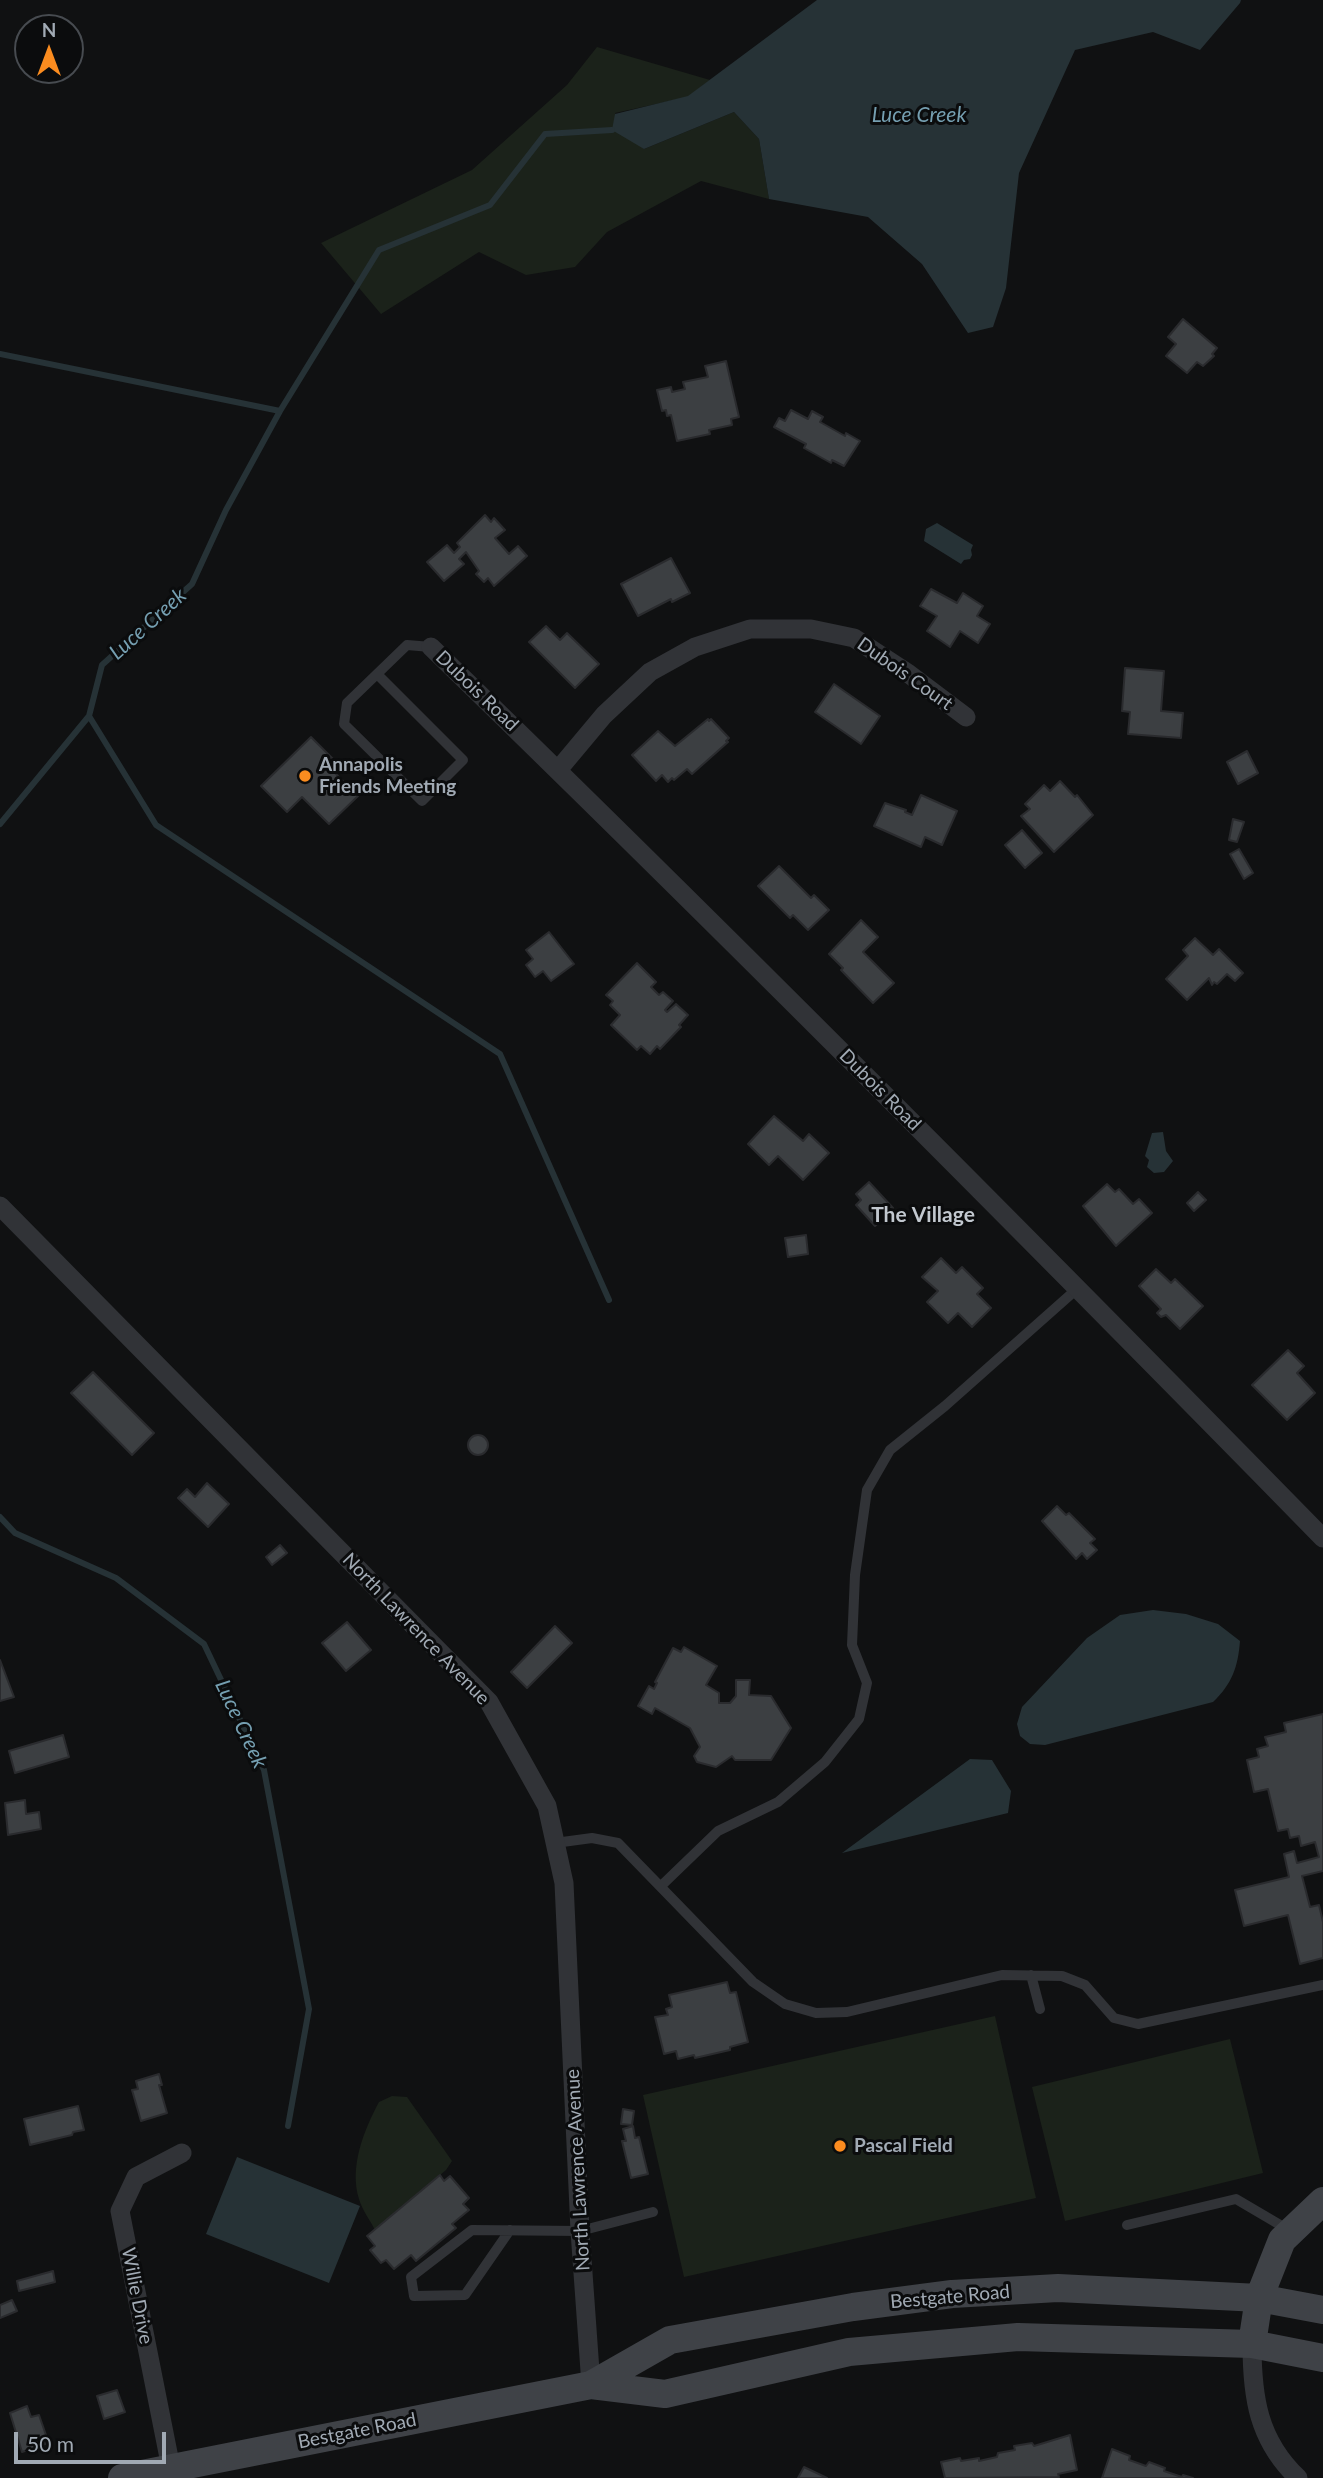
<!DOCTYPE html>
<style>
body{margin:0}
#map{position:relative;width:1323px;height:2478px;overflow:hidden;background:#101112;font-family:Lato,sans-serif}
canvas{display:block}
.north{position:absolute;left:14px;top:14px;width:70px;height:70px;box-sizing:border-box;background:#0b0c0d;border:2px solid #474b50;border-radius:50%;rotate:0deg;font-size:19px;font-weight:700;line-height:28px;text-align:center;color:#a1aab4}
.north::after{content:'';display:block;margin:auto;width:24px;height:32px;background:#fb8c1f;clip-path:polygon(50% 0,100% 100%,50% 72%,0 100%)}
.scale{position:absolute;left:14px;top:2432px;width:152px;height:32px;box-sizing:border-box;border:4px solid #a1aab4;border-top:0;padding-left:9px;font-size:21px;line-height:24px;white-space:nowrap;color:#a1aab4;-webkit-text-stroke:5px #0b0c0d;paint-order:stroke}
</style>
<div id="map">
<canvas width="1323" height="2478"></canvas>
<div class="north">N</div>
<div class="scale">50 m</div>
</div>
<script>
const ctx = document.querySelector('canvas').getContext('2d');
ctx.lineJoin = 'round';
function fill(path, color) {
  ctx.fillStyle = color;
  ctx.fill(path, 'evenodd');
}
function strokePath(path, color, width, dash) {
  ctx.strokeStyle = color;
  ctx.lineWidth = width;
  ctx.lineCap = dash ? 'butt' : 'round';
  ctx.setLineDash(dash || []);
  ctx.stroke(path);
}
function write(font, color, halo, rows, align = 'center') {
  ctx.font = font + ' Lato,sans-serif';
  ctx.lineWidth = 6;
  ctx.setLineDash([]);
  ctx.textBaseline = 'middle';
  ctx.strokeStyle = halo;
  ctx.fillStyle = color;
  for (const [text, x, y, turn = 0] of rows) {
    ctx.save();
    ctx.translate(x, y);
    ctx.rotate((+turn || 0) * Math.PI / 180);
    ctx.textAlign = isNaN(turn) ? turn : align;
    if (halo) ctx.strokeText(text, 0, 0);
    ctx.fillText(text, 0, 0);
    ctx.restore();
  }
}
fill(new Path2D(`
 M 597,47 L 710,80 L 688,97 L 615,113 L 644,149 L 734,112 L 759,139 L 769,199 L 701,181 L 607,232 L 575,267 L 526,275 L 479,252 L 381,314 L 321,243 L 472,170 L 567,85 Z
 M 995,2016 L 1036,2198 L 684,2277 L 643,2095 Z
 M 1230,2039 L 1263,2173 L 1065,2221 L 1032,2087 Z
 M 392,2096 L 407,2097 L 452,2161 L 446,2170 L 375,2230 C 370,2220 362,2210 359,2199 C 349,2167 364,2130 379,2102 Z`), '#1b221a');
fill(new Path2D(`
 M 817,0 L 1241,0 L 1240,3 L 1200,50 L 1153,32 L 1075,50 L 1019,173 L 1006,288 L 993,327 L 968,333 L 922,264 L 868,217 L 769,199 L 759,139 L 734,112 L 644,149 L 612,130 L 615,114 L 688,96 Z
 M 937,523 L 973,545 L 971,550 L 972,555 L 970,559 L 964,560 L 961,564 L 924,541 L 926,529 Z
 M 1163,1132 L 1166,1151 L 1173,1161 L 1164,1172 L 1154,1173 L 1147,1167 L 1149,1160 L 1145,1156 L 1152,1133 Z
 M 1153,1610 L 1186,1614 L 1218,1624 L 1240,1641 C 1238,1667 1232,1684 1213,1702 L 1045,1745 L 1030,1744 L 1020,1736 L 1017,1724 L 1022,1707 L 1087,1638 L 1120,1615 Z
 M 970,1759 L 992,1760 L 1011,1791 L 1008,1813 L 842,1853 Z
 M 237,2157 L 360,2206 L 329,2283 L 206,2234 Z`), '#263236');
strokePath(new Path2D(`
 M 0,354 L 280,411
 M 89,716 L 156,825 L 500,1054 L 609,1300
 M 0,824 L 89,716 L 102,665 L 192,584 L 226,510 L 280,411 L 379,250 L 490,205 L 545,134 L 612,130
 M 0,1517 L 15,1533 L 116,1578 L 204,1644 L 264,1770 L 309,2009 L 288,2126`), '#263236', 6);
const building = new Path2D(`
 M 1183,319 L 1217,348 L 1212,354 L 1214,356 L 1203,366 L 1197,362 L 1187,373 L 1166,356 L 1176,344 L 1168,337 Z
 M 726,361 L 739,417 L 731,419 L 732,425 L 709,430 L 710,434 L 677,441 L 671,415 L 667,416 L 666,410 L 662,411 L 657,390 L 671,387 L 672,392 L 685,389 L 683,382 L 708,377 L 705,366 Z
 M 791,410 L 808,419 L 812,411 L 823,417 L 820,422 L 845,436 L 846,433 L 860,441 L 844,466 L 832,460 L 831,463 L 804,448 L 806,444 L 774,427 L 779,418 L 785,421 Z
 M 485,515 L 491,522 L 494,518 L 505,530 L 495,538 L 509,554 L 518,546 L 527,556 L 494,586 L 488,578 L 484,582 L 476,574 L 479,571 L 466,552 L 459,559 L 464,564 L 444,581 L 427,562 L 447,545 L 454,553 L 460,547 L 457,543 Z
 M 671,558 L 690,593 L 672,602 L 671,599 L 638,616 L 621,584 Z
 M 931,589 L 957,603 L 963,593 L 983,606 L 977,616 L 990,624 L 978,643 L 960,631 L 950,647 L 927,631 L 937,616 L 920,606 Z
 M 546,626 L 560,640 L 567,633 L 599,664 L 575,688 L 529,642 Z
 M 1125,668 L 1164,671 L 1161,711 L 1183,713 L 1181,738 L 1128,734 L 1130,712 L 1122,711 Z
 M 834,684 L 880,716 L 861,744 L 815,712 Z
 M 708,719 L 709,721 L 711,719 L 729,738 L 726,741 L 728,742 L 692,774 L 687,769 L 674,780 L 672,778 L 668,782 L 662,775 L 656,781 L 632,755 L 658,731 L 675,746 Z
 M 311,737 L 335,761 L 329,767 L 358,796 L 329,824 L 302,797 L 287,812 L 261,786 Z
 M 1247,751 L 1258,773 L 1238,784 L 1227,762 Z
 M 1060,781 L 1075,797 L 1077,795 L 1093,815 L 1054,852 L 1021,816 L 1030,809 L 1025,804 L 1044,785 L 1050,791 Z
 M 921,795 L 957,811 L 942,845 L 925,837 L 921,847 L 874,826 L 885,803 L 906,810 L 905,812 L 912,815 Z
 M 1233,819 L 1244,822 L 1237,842 L 1229,840 Z
 M 1022,830 L 1042,853 L 1025,868 L 1005,845 Z
 M 1239,849 L 1253,873 L 1244,879 L 1230,854 Z
 M 779,866 L 811,898 L 814,895 L 829,910 L 808,930 L 793,915 L 790,918 L 758,886 Z
 M 861,920 L 878,937 L 863,952 L 894,983 L 873,1003 L 841,970 L 843,968 L 829,954 Z
 M 549,932 L 574,964 L 551,981 L 543,971 L 535,977 L 526,965 L 533,959 L 526,950 Z
 M 1195,938 L 1213,955 L 1219,949 L 1243,973 L 1235,981 L 1227,974 L 1217,984 L 1214,982 L 1212,985 L 1209,978 L 1187,1000 L 1166,979 L 1188,956 L 1183,950 Z
 M 637,963 L 656,982 L 651,987 L 659,995 L 663,992 L 673,1001 L 665,1010 L 667,1012 L 676,1004 L 688,1015 L 679,1025 L 681,1027 L 660,1049 L 657,1046 L 650,1054 L 641,1046 L 637,1050 L 611,1025 L 620,1015 L 610,1005 L 613,1001 L 606,995 Z
 M 774,1116 L 803,1141 L 809,1134 L 829,1153 L 803,1180 L 778,1156 L 769,1165 L 748,1144 Z
 M 869,1182 L 893,1208 L 875,1226 L 856,1205 L 861,1200 L 856,1194 Z
 M 1107,1184 L 1115,1192 L 1119,1189 L 1133,1204 L 1139,1199 L 1152,1213 L 1116,1246 L 1083,1206 Z
 M 1198,1192 L 1206,1200 L 1194,1211 L 1187,1203 Z
 M 806,1235 L 808,1254 L 788,1257 L 785,1238 Z
 M 941,1258 L 956,1273 L 962,1267 L 983,1288 L 977,1294 L 991,1308 L 972,1327 L 958,1313 L 948,1323 L 927,1302 L 938,1291 L 922,1277 Z
 M 1156,1269 L 1171,1283 L 1175,1279 L 1203,1306 L 1180,1329 L 1166,1315 L 1161,1317 L 1157,1313 L 1161,1309 L 1139,1286 Z
 M 1288,1350 L 1304,1366 L 1297,1373 L 1315,1393 L 1287,1420 L 1252,1385 Z
 M 93,1372 L 154,1433 L 132,1455 L 71,1393 Z
 M468 1445a10 10 0 1 1 20 0a10 10 0 1 1-20 0Z
 M 207,1483 L 229,1504 L 208,1527 L 178,1498 L 187,1489 L 195,1497 Z
 M 1057,1506 L 1066,1515 L 1069,1513 L 1095,1539 L 1090,1543 L 1097,1550 L 1087,1559 L 1082,1553 L 1076,1559 L 1042,1521 Z
 M 280,1545 L 287,1553 L 272,1565 L 266,1557 Z
 M 347,1622 L 371,1650 L 346,1671 L 322,1643 Z
 M 555,1626 L 572,1643 L 527,1688 L 511,1672 Z
 M 684,1647 L 717,1666 L 706,1685 L 719,1693 L 719,1703 L 730,1703 L 736,1696 L 736,1680 L 750,1680 L 749,1695 L 771,1696 L 791,1728 L 771,1760 L 735,1760 L 732,1756 L 716,1767 L 697,1762 L 694,1756 L 700,1747 L 690,1728 L 655,1708 L 652,1714 L 638,1706 L 649,1686 L 654,1689 L 657,1683 L 655,1682 L 673,1648 L 681,1652 Z
 M 0,1660 L 14,1697 L 0,1701 Z
 M 1323,1714 L 1323,1871 L 1302,1876 L 1310,1907 L 1319,1905 L 1323,1922 L 1323,1958 L 1300,1964 L 1288,1915 L 1244,1926 L 1235,1890 L 1289,1877 L 1284,1854 L 1294,1851 L 1297,1863 L 1319,1857 L 1315,1842 L 1301,1846 L 1299,1836 L 1290,1838 L 1288,1829 L 1278,1831 L 1268,1789 L 1254,1792 L 1247,1760 L 1259,1757 L 1257,1749 L 1268,1746 L 1265,1737 L 1286,1732 L 1284,1723 Z
 M 63,1735 L 69,1757 L 15,1773 L 9,1751 Z
 M 25,1800 L 26,1814 L 39,1812 L 41,1829 L 8,1835 L 5,1803 Z
 M 727,1982 L 730,1993 L 736,1992 L 748,2042 L 730,2047 L 730,2050 L 695,2058 L 694,2055 L 678,2059 L 676,2051 L 664,2054 L 655,2017 L 668,2015 L 666,2009 L 672,2007 L 669,1995 Z
 M 159,2074 L 162,2085 L 159,2085 L 167,2113 L 141,2121 L 132,2090 L 138,2089 L 136,2081 Z
 M 78,2106 L 84,2130 L 73,2132 L 72,2135 L 30,2145 L 24,2119 Z
 M 623,2109 L 634,2111 L 632,2125 L 621,2124 Z
 M 633,2126 L 635,2138 L 639,2137 L 648,2174 L 631,2178 L 622,2141 L 626,2141 L 623,2129 Z
 M 440,2175 L 444,2181 L 450,2176 L 469,2198 L 463,2204 L 469,2210 L 452,2224 L 456,2228 L 416,2261 L 411,2255 L 394,2269 L 386,2260 L 381,2263 L 370,2250 L 375,2246 L 367,2236 Z
 M 53,2271 L 55,2282 L 19,2291 L 17,2281 Z
 M 12,2300 L 17,2311 L 0,2318 L 0,2305 Z
 M 117,2390 L 125,2412 L 104,2419 L 97,2396 Z
 M 27,2406 L 31,2417 L 39,2415 L 47,2438 L 43,2439 L 45,2444 L 22,2452 L 10,2413 Z
 M 1070,2435 L 1077,2470 L 1058,2474 L 1059,2477 L 945,2478 L 941,2462 L 960,2458 L 961,2461 L 979,2458 L 979,2461 L 997,2457 L 998,2453 L 1015,2450 L 1014,2446 L 1032,2443 L 1034,2446 Z
 M 1112,2449 L 1130,2456 L 1129,2460 L 1132,2461 L 1146,2466 L 1149,2462 L 1165,2468 L 1164,2471 L 1182,2477 L 1183,2475 L 1193,2478 L 1102,2478 Z
 M 804,2467 L 827,2478 L 798,2478 Z`);
fill(building, '#3c3f42');
strokePath(building, '#2a2b2e', 2);
strokePath(new Path2D(`
 M 377,674 L 463,760 L 422,801 L 344,724 L 347,703 L 407,645 L 431,647
 M 555,1843 L 592,1838 L 618,1843 L 753,1982 L 785,2004 L 816,2013 L 847,2012 L 1002,1975 L 1062,1976 L 1085,1985 L 1114,2018 L 1138,2024 L 1323,1985
 M 661,1886 L 718,1831 L 778,1802 L 825,1762 L 859,1719 L 867,1683 L 852,1645 L 855,1575 L 867,1490 L 890,1450 L 945,1406 L 1078,1288
 M 1031,1975 L 1040,2009
 M 1127,2225 L 1236,2199 L 1287,2229
 M 510,2230 L 465,2295 L 414,2296 L 411,2277 L 472,2230 L 580,2231 L 653,2212`), '#313337', 10);
strokePath(new Path2D(`
 M 431,647 C 733,940 1029,1238 1323,1538
 M 558,770 L 604,715 L 650,672 L 695,647 L 750,629 L 811,629 L 854,638 L 909,674 L 966,717
 M 0,1206 L 489,1702 L 547,1806 L 564,1883 L 580,2231 L 591,2385
 M 1252,2344 C 1252,2397 1258,2440 1298,2478
 M 173,2478 L 120,2211 L 136,2177 L 182,2153`), '#313337', 19);
strokePath(new Path2D(`
 M 1252,2344 L 1259,2298 L 1282,2240 L 1323,2201
 M 591,2385 L 665,2394 L 849,2352 L 1018,2337 L 1252,2344 L 1323,2358
 M 122,2478 L 591,2385 L 670,2340 L 853,2307 L 952,2294 L 1058,2288 L 1259,2298 L 1323,2310`), '#3f4247', 28);
for (const [x, y, r, color] of [
 [305,776,7,"#fb8c1f"],
 [840,2146,7,"#fb8c1f"]
]) {
  const dot = new Path2D();
  dot.arc(x, y, r, 0, 2 * Math.PI);
  ctx.fillStyle = color;
  ctx.fill(dot);
  strokePath(dot, '#0b0c0d', 2.5);
}
write('19px', '#a1aab4', '#0b0c0d', [
 ["Dubois Court",905,674,35],
 ["Dubois Road",477,691,44],
 ["Dubois Road",880,1090,45],
 ["North Lawrence Avenue",416,1629,46],
 ["North Lawrence Avenue",578,2170,-93],
 ["Willie Drive",137,2296,79],
 ["Bestgate Road",950,2297,-5],
 ["Bestgate Road",357,2431,-11]
]);
write('bold 19px', '#a1aab4', '#0b0c0d', [
 ["Annapolis",319,765],
 ["Friends Meeting",319,787],
 ["Pascal Field",854,2146]
], 'left');
write('italic 21px', '#759fb1', '#0b0c0d', [
 ["Luce Creek",919,115],
 ["Luce Creek",148,624,-42],
 ["Luce Creek",241,1724,65]
]);
write('bold 21px', '#c2c8cf', '#0b0c0d', [
 ["The Village",923,1215]
]);
</script>
